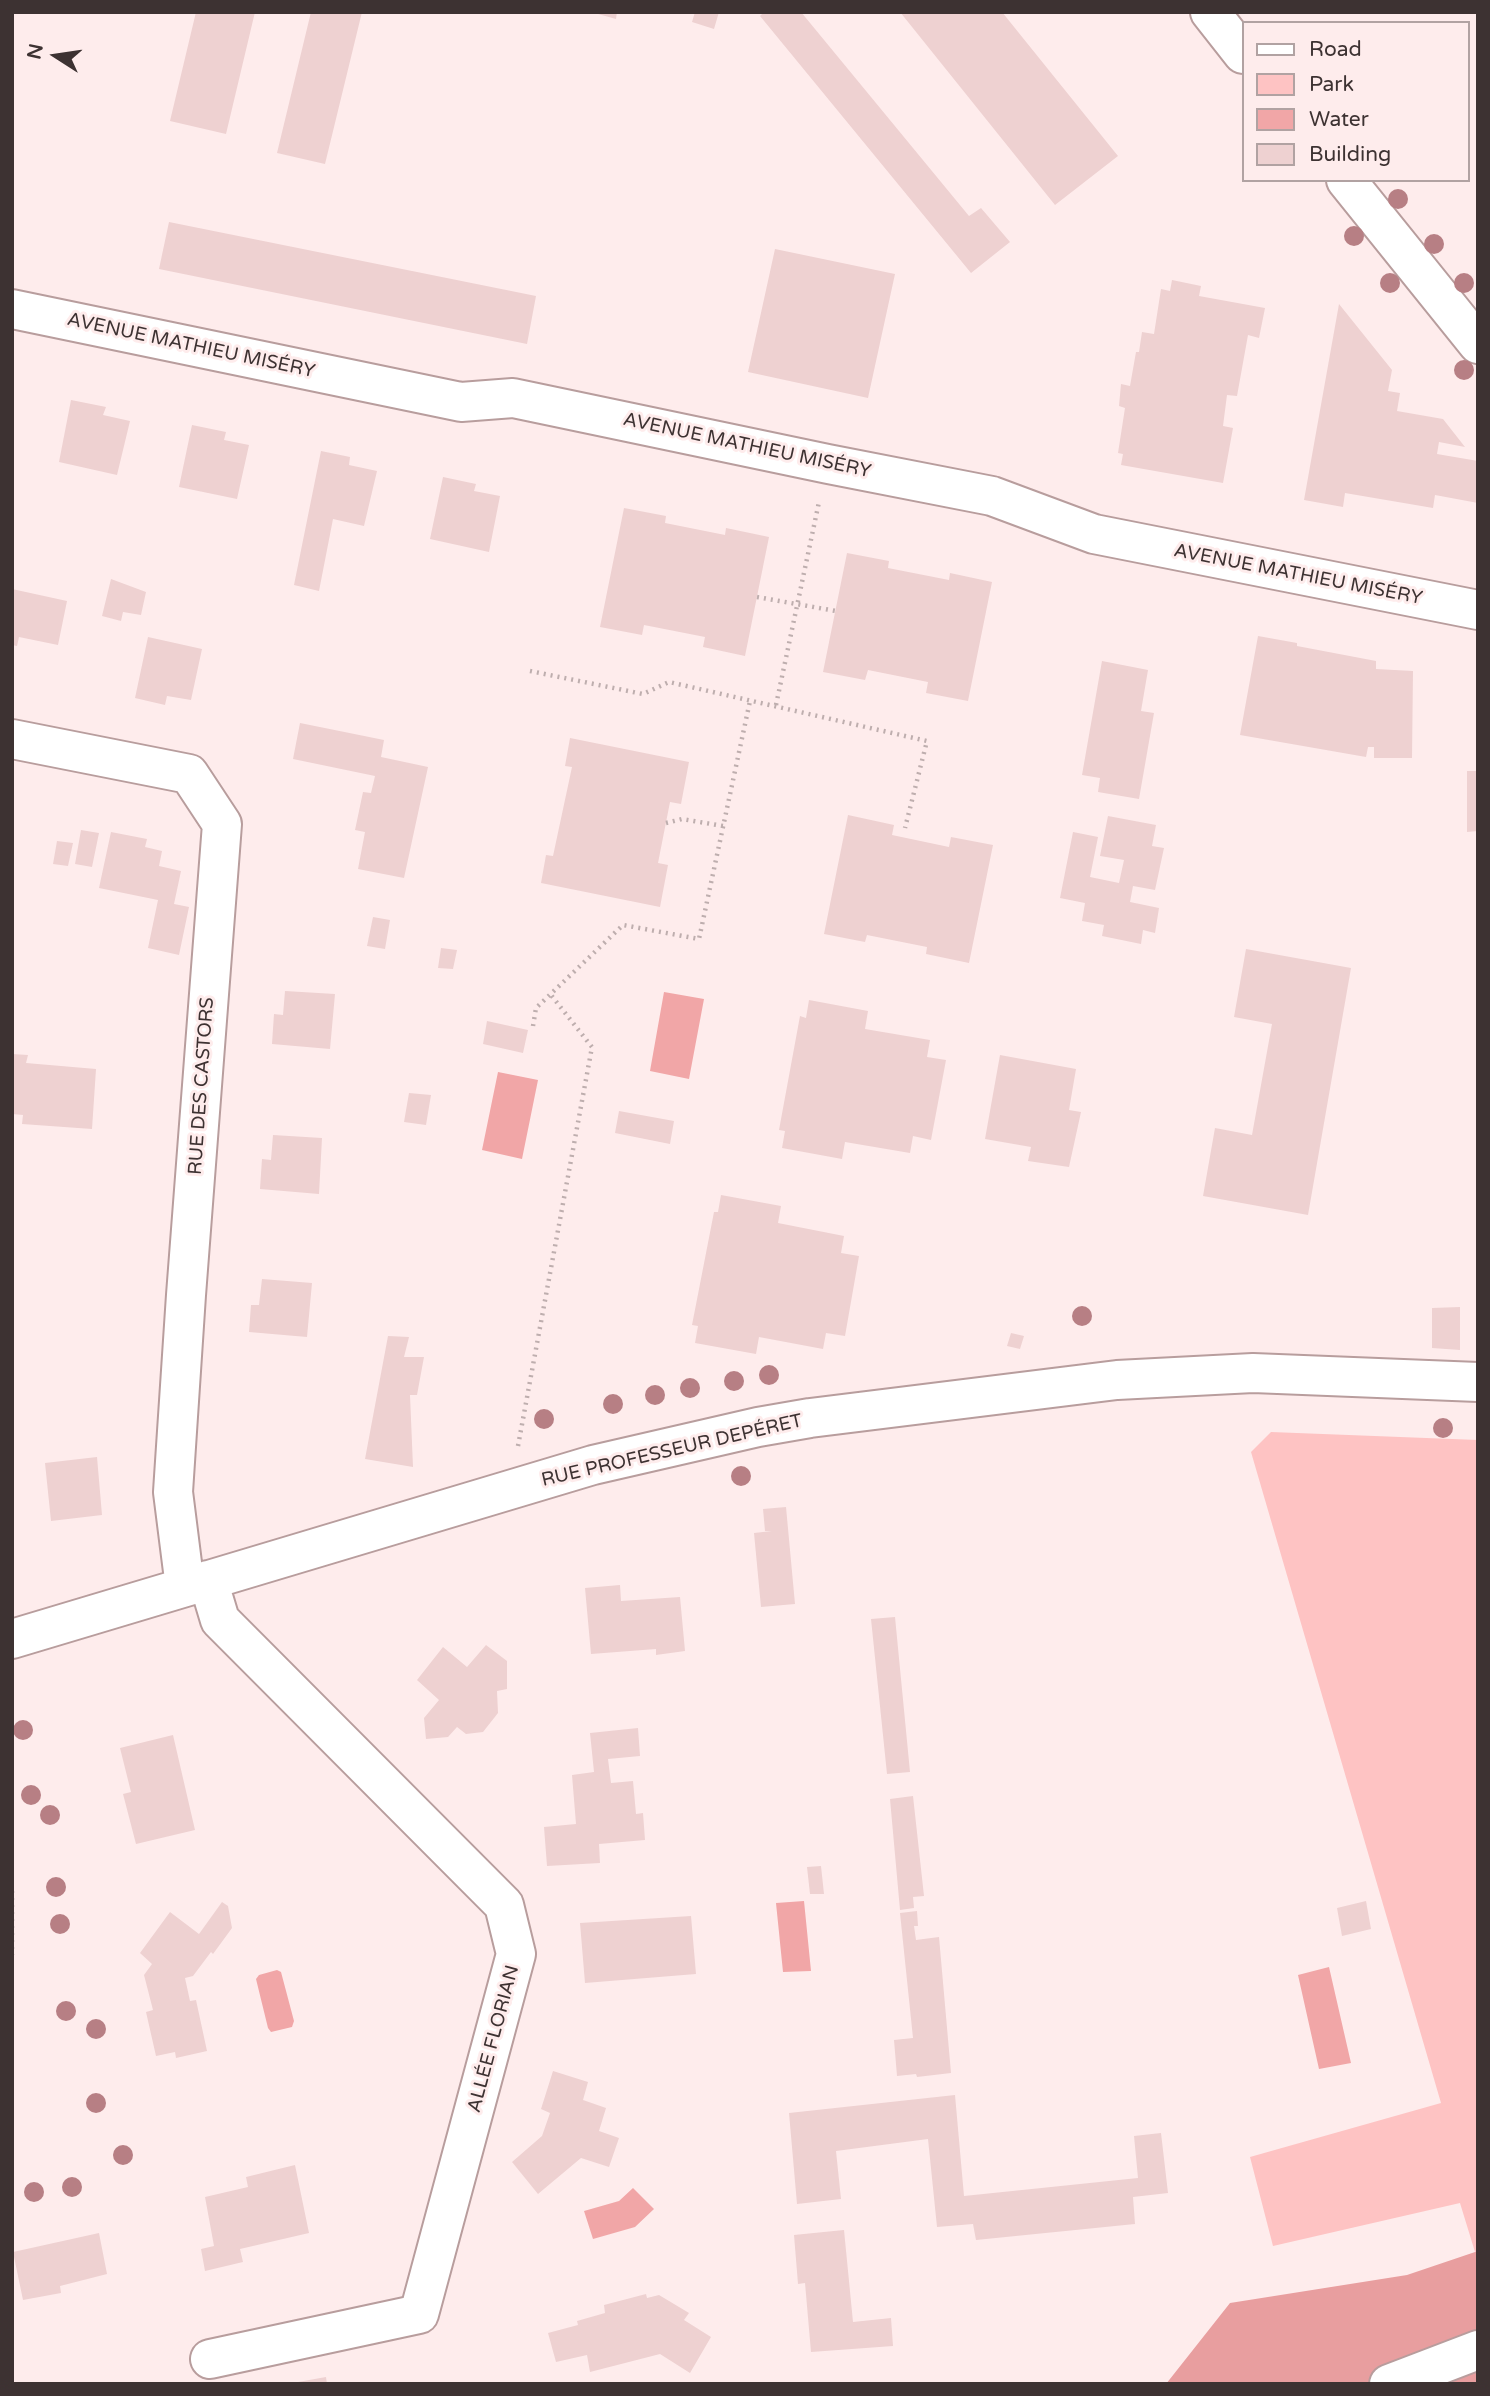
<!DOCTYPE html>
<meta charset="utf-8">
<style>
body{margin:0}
#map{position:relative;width:1490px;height:2396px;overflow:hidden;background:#feecec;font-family:"Varela Round",sans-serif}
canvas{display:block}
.frame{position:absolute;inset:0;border:14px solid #3d3232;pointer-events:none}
.legend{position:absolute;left:1242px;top:21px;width:228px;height:161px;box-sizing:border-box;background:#feecec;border:2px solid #b1a2a2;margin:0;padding:9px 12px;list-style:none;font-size:21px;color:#3d3232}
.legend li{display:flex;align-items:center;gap:14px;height:35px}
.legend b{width:35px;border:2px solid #b1a2a2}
.north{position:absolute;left:21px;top:21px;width:70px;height:70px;-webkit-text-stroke:5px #feecec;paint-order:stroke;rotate:282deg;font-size:19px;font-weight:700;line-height:28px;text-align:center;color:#3d3232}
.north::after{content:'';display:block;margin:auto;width:24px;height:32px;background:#3d3232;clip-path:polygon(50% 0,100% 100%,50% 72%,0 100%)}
</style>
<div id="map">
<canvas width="1490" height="2396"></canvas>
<div class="frame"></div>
<ul class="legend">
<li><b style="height:9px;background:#fff"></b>Road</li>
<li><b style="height:19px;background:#fec3c3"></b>Park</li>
<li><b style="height:19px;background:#f1a6a7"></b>Water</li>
<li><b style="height:19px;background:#eed1d1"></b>Building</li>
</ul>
<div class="north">N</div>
</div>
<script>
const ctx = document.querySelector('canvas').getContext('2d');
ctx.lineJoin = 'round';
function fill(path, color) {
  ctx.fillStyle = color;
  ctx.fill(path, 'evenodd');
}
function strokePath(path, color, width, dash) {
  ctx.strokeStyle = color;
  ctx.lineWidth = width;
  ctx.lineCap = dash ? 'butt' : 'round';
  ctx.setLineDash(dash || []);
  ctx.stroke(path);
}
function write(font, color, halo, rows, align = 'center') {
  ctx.font = font + ' "Varela Round",sans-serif';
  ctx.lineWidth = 6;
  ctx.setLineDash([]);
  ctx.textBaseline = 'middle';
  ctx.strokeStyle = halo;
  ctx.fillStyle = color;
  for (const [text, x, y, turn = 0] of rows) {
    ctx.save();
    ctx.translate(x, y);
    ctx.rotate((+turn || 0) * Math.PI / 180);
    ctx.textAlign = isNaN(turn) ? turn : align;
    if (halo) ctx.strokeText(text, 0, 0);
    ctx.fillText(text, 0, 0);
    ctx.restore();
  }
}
fill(new Path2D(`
 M 1271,1432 L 1478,1440 L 1478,2251 L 1475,2252 L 1460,2203 L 1273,2246 L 1250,2157 L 1441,2103 L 1251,1452 Z`), '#fec3c3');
fill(new Path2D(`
 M 1478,2251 L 1478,2384 L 1166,2384 L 1230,2303 L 1407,2275 Z`), '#e89e9f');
fill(new Path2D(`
 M 664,992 L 704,999 L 689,1079 L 650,1071 Z
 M 498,1072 L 538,1080 L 522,1159 L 482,1150 Z
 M 804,1901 L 811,1971 L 783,1972 L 776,1903 Z
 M 1329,1967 L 1351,2063 L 1319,2069 L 1298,1975 Z
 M 277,1970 L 281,1972 L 294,2021 L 292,2027 L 271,2032 L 268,2028 L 256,1979 L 259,1975 Z
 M 633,2188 L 654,2209 L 635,2227 L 593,2239 L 584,2211 L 619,2201 Z`), '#f1a6a7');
fill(new Path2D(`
 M 196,12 L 255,12 L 226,134 L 170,121 Z
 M 311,12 L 362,12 L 325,164 L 277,153 Z
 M 591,12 L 617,12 L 616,19 Z
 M 695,12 L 719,12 L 714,29 L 692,22 Z
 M 764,12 L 801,12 L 969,216 L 981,208 L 1010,242 L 971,273 L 760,16 Z
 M 900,12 L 1002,12 L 1118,156 L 1055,205 Z
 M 169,222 L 536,296 L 527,344 L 159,269 Z
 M 775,249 L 895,274 L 868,398 L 748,372 Z
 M 1172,280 L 1201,286 L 1199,296 L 1265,308 L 1259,338 L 1248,335 L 1237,396 L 1227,395 L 1223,426 L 1233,428 L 1223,483 L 1121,465 L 1123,454 L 1118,453 L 1125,408 L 1119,406 L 1121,384 L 1130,386 L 1136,352 L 1139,352 L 1142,332 L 1154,334 L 1161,289 L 1170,291 Z
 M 1339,304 L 1392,370 L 1388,391 L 1400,393 L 1397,411 L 1443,419 L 1465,447 L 1439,442 L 1437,454 L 1478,461 L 1478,503 L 1435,495 L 1433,508 L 1345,493 L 1343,507 L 1304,500 Z
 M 71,400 L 106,407 L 103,415 L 130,421 L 117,475 L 59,462 Z
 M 192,425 L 226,432 L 224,440 L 249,445 L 237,499 L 179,487 Z
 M 321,451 L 350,457 L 349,465 L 377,471 L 364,526 L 333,519 L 319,591 L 294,585 Z
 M 443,477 L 476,484 L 474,491 L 500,496 L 489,552 L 430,539 Z
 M 624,508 L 666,516 L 665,523 L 725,535 L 726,528 L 769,537 L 745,656 L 703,647 L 705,637 L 644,625 L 642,635 L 600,627 Z
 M 847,553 L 889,561 L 888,568 L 949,580 L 950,573 L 992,582 L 968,701 L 926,693 L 928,682 L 868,670 L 865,680 L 823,672 Z
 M 111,579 L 146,592 L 141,615 L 123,612 L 121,621 L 102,616 Z
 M 12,589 L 67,601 L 58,645 L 19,637 L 17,646 L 12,645 Z
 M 1258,636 L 1297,643 L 1297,646 L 1376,661 L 1376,669 L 1413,671 L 1412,758 L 1374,758 L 1374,747 L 1368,747 L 1366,757 L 1240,735 Z
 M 148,637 L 202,649 L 191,700 L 167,696 L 165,705 L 135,698 Z
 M 1102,661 L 1148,670 L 1141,711 L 1154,713 L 1139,799 L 1098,792 L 1100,778 L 1082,775 Z
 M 300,723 L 384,740 L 381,757 L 428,767 L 404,878 L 358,869 L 365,832 L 355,830 L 363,792 L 371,793 L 375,776 L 293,759 Z
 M 570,738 L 689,762 L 681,804 L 670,802 L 658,863 L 668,865 L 660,907 L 541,883 L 546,855 L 553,856 L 572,767 L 565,766 Z
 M 1467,771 L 1478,771 L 1478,831 L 1467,832 Z
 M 848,815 L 894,825 L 892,835 L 949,847 L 951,837 L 993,845 L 969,963 L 926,954 L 927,947 L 867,935 L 865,942 L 824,934 Z
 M 1108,816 L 1156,825 L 1152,846 L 1164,848 L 1155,890 L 1133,886 L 1130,902 L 1159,908 L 1155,933 L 1143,930 L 1141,944 L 1102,936 L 1104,925 L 1082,921 L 1085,903 L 1060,898 L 1073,832 L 1098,837 L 1090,877 L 1119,883 L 1124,860 L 1100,856 Z
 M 81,830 L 99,833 L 92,867 L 75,864 Z
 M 111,832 L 147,839 L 145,847 L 162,851 L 159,866 L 181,871 L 174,904 L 189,907 L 179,955 L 148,948 L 158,900 L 99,888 Z
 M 57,841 L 73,843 L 68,866 L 53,864 Z
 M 373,917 L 390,920 L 385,949 L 367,946 Z
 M 441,948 L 457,950 L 453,969 L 438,968 Z
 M 1246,949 L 1351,968 L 1308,1215 L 1203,1196 L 1215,1128 L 1252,1135 L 1272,1024 L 1234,1017 Z
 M 285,991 L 335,994 L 330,1049 L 272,1044 L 274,1014 L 283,1015 Z
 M 809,1000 L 868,1011 L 865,1029 L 930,1040 L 927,1057 L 946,1060 L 931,1140 L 913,1136 L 910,1153 L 845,1142 L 842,1159 L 782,1148 L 785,1131 L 779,1130 L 800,1016 L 806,1018 Z
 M 487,1021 L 528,1030 L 523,1053 L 483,1044 Z
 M 12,1054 L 28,1055 L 26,1063 L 96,1069 L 92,1129 L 22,1124 L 23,1115 L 12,1114 Z
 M 1000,1055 L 1076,1069 L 1069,1110 L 1081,1112 L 1069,1167 L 1028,1161 L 1031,1147 L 985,1139 Z
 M 409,1093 L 431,1095 L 426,1125 L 404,1122 Z
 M 619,1111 L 674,1121 L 670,1144 L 615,1133 Z
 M 273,1135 L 322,1138 L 319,1194 L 260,1189 L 262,1159 L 271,1160 Z
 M 721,1195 L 781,1206 L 778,1223 L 844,1236 L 841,1253 L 859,1256 L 845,1336 L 826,1333 L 823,1349 L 759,1337 L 756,1354 L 695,1343 L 698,1326 L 692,1325 L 714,1212 L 718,1212 Z
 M 262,1279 L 312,1283 L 307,1337 L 249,1332 L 251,1305 L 259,1305 Z
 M 1460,1307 L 1460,1350 L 1432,1348 L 1432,1308 Z
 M 1011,1333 L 1024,1336 L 1020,1349 L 1007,1346 Z
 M 388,1336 L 409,1337 L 404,1357 L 424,1357 L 417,1395 L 410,1395 L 413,1467 L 365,1459 Z
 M 97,1457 L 102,1515 L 51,1521 L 45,1463 Z
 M 786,1507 L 795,1604 L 761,1607 L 754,1533 L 772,1531 L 765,1531 L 763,1509 Z
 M 620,1585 L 621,1601 L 680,1597 L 685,1651 L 656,1655 L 656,1649 L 591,1654 L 585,1588 Z
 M 895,1617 L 910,1772 L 887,1774 L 871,1619 Z
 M 486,1645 L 507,1661 L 507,1689 L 497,1691 L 498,1713 L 483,1732 L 466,1734 L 457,1727 L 448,1737 L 426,1739 L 424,1718 L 439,1700 L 417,1680 L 443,1647 L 467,1667 Z
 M 638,1728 L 640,1756 L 608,1759 L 611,1783 L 633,1781 L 636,1814 L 643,1813 L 645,1840 L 599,1844 L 600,1863 L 547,1866 L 544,1827 L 576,1824 L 572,1775 L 594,1772 L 590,1733 Z
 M 173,1735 L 195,1830 L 136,1844 L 123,1794 L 131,1792 L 120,1748 Z
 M 913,1796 L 924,1896 L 913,1897 L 914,1908 L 900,1910 L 890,1799 Z
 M 821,1866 L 824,1894 L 810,1894 L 807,1867 Z
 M 1366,1901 L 1371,1929 L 1342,1936 L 1337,1908 Z
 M 222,1902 L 228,1906 L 232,1928 L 213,1954 L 211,1952 L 193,1976 L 185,1978 L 190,2001 L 196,2000 L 207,2051 L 176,2058 L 175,2052 L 156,2056 L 146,2012 L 153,2010 L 144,1975 L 152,1964 L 140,1953 L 170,1912 L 199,1934 Z
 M 917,1911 L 918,1926 L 914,1926 L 916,1940 L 939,1937 L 951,2073 L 917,2077 L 916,2074 L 897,2076 L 894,2040 L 913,2038 L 900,1913 Z
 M 691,1916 L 696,1974 L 585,1983 L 580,1923 Z
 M 553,2071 L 588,2082 L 583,2100 L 606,2108 L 599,2131 L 619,2138 L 609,2167 L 581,2158 L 538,2194 L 512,2162 L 542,2136 L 550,2113 L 541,2109 Z
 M 955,2095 L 964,2196 L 1138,2178 L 1134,2136 L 1161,2133 L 1168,2193 L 1133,2197 L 1135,2224 L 976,2240 L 973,2224 L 937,2227 L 928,2139 L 836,2151 L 841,2199 L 797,2204 L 789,2113 Z
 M 295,2165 L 309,2233 L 240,2249 L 243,2262 L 205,2271 L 201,2249 L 214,2246 L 205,2197 L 248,2187 L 246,2177 Z
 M 844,2230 L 853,2322 L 891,2318 L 893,2346 L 811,2352 L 805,2283 L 798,2284 L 794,2235 Z
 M 99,2233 L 107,2274 L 60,2286 L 61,2293 L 23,2300 L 13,2252 Z
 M 646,2294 L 647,2298 L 659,2295 L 689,2313 L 684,2320 L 711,2337 L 690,2373 L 660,2354 L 590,2372 L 587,2355 L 556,2362 L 548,2333 L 578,2325 L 577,2321 L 605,2313 L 604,2305 Z
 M 326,2377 L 327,2384 L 298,2384 L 298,2382 Z`), '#eed1d1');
const minor = new Path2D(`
 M 12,309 L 461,402 L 513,398 L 828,464 L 992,496 L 1094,534 L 1478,610
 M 12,739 L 189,774 L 222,824 L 186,1295 L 173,1492 L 185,1587
 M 208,1580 L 220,1620 L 504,1905 L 516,1954 L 419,2314 L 210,2359
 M 12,1639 L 593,1465 L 758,1427 L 810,1418 L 1117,1380 L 1253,1373 L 1478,1382`);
const major = new Path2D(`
 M 1210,12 L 1243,54
 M 1346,180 L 1478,344
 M 1389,2384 L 1478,2350`);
strokePath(minor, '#b89d9d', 42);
strokePath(major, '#b89d9d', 42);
strokePath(new Path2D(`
 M 757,597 L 836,611
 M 530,671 L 643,694 L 669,682 L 927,741 L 905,828
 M 776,705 L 819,502
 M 666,823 L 682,819 L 723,826
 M 533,1026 L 536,1008 L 623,925 L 699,939 L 750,701
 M 518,1446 L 592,1047 L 551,995
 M 12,1891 L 12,1955`), '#beaeae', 4.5, [2, 5]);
strokePath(minor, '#fff', 38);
strokePath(major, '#fff', 38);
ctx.fillStyle = '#b77f84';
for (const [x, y] of [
 [1398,199],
 [1354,236],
 [1434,244],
 [1390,283],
 [1464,283],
 [1464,370],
 [1082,1316],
 [769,1375],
 [734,1381],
 [690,1388],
 [655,1395],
 [613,1404],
 [544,1419],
 [1443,1428],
 [741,1476],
 [23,1730],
 [31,1795],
 [50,1815],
 [56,1887],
 [60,1924],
 [66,2011],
 [96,2029],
 [96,2103],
 [123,2155],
 [72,2187],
 [34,2192]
]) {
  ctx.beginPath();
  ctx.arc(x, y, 10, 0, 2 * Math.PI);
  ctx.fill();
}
write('19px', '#3d3232', '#feecec', [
 ["AVENUE MATHIEU MISÉRY",191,346,12],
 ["AVENUE MATHIEU MISÉRY",747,446,12],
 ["AVENUE MATHIEU MISÉRY",1298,575,11],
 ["RUE DES CASTORS",202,1086,-86],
 ["RUE PROFESSEUR DEPÉRET",672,1451,-13],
 ["ALLÉE FLORIAN",494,2039,-75]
]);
</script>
